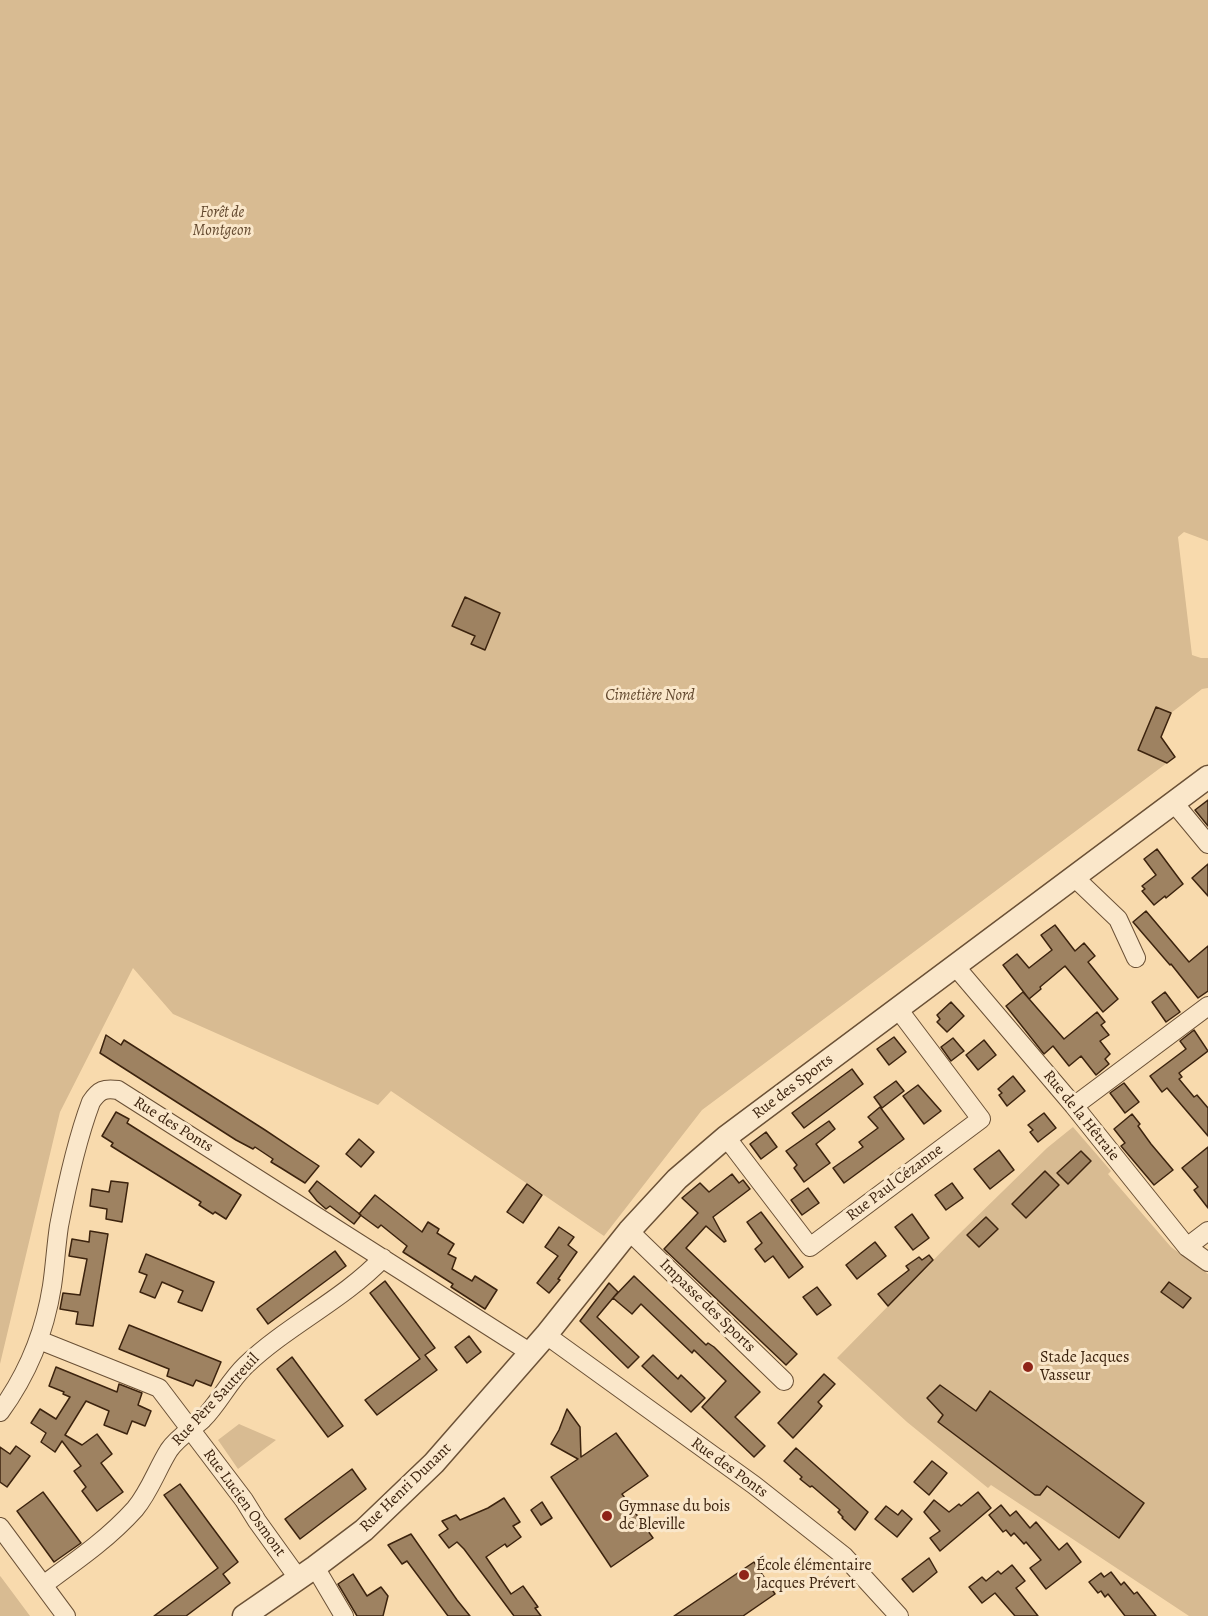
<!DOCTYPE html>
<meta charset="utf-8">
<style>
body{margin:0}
canvas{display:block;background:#f8daad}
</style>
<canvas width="1208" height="1616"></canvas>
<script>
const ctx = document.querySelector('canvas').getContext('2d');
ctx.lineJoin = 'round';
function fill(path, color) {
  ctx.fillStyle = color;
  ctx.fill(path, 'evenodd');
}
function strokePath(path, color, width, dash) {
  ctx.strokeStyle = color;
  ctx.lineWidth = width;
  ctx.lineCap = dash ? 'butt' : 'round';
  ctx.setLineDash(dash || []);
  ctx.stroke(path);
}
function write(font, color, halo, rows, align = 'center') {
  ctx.font = font + ' Alegreya,serif';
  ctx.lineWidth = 6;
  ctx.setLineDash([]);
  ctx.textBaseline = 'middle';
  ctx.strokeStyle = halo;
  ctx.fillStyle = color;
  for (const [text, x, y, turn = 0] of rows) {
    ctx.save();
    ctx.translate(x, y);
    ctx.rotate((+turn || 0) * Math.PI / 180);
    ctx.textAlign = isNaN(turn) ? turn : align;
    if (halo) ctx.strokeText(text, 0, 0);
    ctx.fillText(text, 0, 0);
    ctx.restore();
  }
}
fill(new Path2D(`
 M 0,0 L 1208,0 L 1208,541 L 1184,532 L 1178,537 L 1192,655 L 1201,658 L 1208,658 L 1208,688 L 1202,689 L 1171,713 L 1161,737 L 1175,757 L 702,1110 L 604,1236 L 391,1091 L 378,1105 L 173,1014 L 133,968 L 60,1112 L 0,1364 Z
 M 1073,1127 L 1111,1171 L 1108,1174 L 1171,1247 L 1208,1274 L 1208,1616 L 1189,1616 L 991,1485 L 988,1488 L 907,1422 L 837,1358 L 958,1235 L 1047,1148 Z
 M 239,1424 L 276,1440 L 238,1469 L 218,1440 Z
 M 0,1576 L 1,1577 L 30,1616 L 0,1616 Z`), '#d8bb92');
const building = new Path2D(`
 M 465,597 L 500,613 L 485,650 L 471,644 L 475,636 L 452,626 Z
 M 1156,707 L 1171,713 L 1161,737 L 1175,757 L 1167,763 L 1138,750 Z
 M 1208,800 L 1208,826 L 1195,810 Z
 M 1157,849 L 1183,884 L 1166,898 L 1165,896 L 1154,905 L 1142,891 L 1145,889 L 1142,886 L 1156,875 L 1144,859 Z
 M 1208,864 L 1208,896 L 1192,878 Z
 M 1146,911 L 1189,962 L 1208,946 L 1208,991 L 1198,998 L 1171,964 L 1170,965 L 1133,922 Z
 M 1055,925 L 1075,951 L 1084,943 L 1095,956 L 1088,962 L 1118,999 L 1103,1012 L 1065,966 L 1040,987 L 1041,989 L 1029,999 L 1003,965 L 1017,954 L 1029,968 L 1052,950 L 1041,935 Z
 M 1023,992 L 1064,1039 L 1097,1012 L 1105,1022 L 1101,1025 L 1109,1035 L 1100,1041 L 1110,1054 L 1105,1059 L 1109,1064 L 1096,1075 L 1081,1056 L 1069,1066 L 1053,1046 L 1044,1054 L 1006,1006 Z
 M 1165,992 L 1180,1012 L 1166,1022 L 1152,1002 Z
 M 951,1002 L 964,1016 L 947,1032 L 937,1022 L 940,1019 L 937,1015 Z
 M 1194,1030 L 1208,1051 L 1179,1073 L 1182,1077 L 1179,1079 L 1194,1097 L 1197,1095 L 1208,1108 L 1208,1136 L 1167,1088 L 1162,1092 L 1150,1076 L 1186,1049 L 1180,1041 Z
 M 106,1035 L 121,1045 L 124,1040 L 265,1130 L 319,1166 L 305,1183 L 281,1168 L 271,1162 L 273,1159 L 255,1147 L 253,1149 L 236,1140 L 100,1053 Z
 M 894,1037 L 906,1052 L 889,1065 L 877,1049 Z
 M 953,1038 L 964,1051 L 951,1061 L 941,1047 Z
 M 984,1040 L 996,1055 L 978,1070 L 966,1055 Z
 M 852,1069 L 863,1084 L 804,1128 L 792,1113 Z
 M 1013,1076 L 1025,1091 L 1007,1106 L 999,1095 L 1002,1093 L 998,1089 Z
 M 896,1081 L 904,1091 L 882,1108 L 874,1097 Z
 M 1124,1083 L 1139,1102 L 1125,1113 L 1110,1093 Z
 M 918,1085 L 941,1111 L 924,1124 L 903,1096 Z
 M 880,1107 L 904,1139 L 844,1183 L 833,1168 L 863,1147 L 859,1142 L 878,1128 L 868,1117 Z
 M 116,1112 L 129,1119 L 127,1123 L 241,1195 L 226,1219 L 215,1212 L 213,1214 L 199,1205 L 201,1202 L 111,1146 L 113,1143 L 102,1136 Z
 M 1044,1113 L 1056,1128 L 1038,1142 L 1030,1132 L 1033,1130 L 1028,1125 Z
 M 1132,1114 L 1140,1124 L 1138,1126 L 1151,1144 L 1173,1170 L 1154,1185 L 1121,1146 L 1125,1143 L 1114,1129 Z
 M 829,1121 L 835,1129 L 816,1144 L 830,1163 L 804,1182 L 794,1168 L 797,1165 L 786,1151 Z
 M 766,1132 L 777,1147 L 761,1159 L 750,1144 Z
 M 359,1139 L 374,1152 L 361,1167 L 346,1154 Z
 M 1208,1147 L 1208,1208 L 1194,1190 L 1198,1187 L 1182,1168 Z
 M 999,1150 L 1014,1170 L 990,1189 L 974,1169 Z
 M 1081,1151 L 1091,1161 L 1068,1184 L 1057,1173 Z
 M 1045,1171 L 1059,1185 L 1026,1218 L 1012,1204 Z
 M 732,1174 L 739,1183 L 743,1180 L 750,1189 L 713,1217 L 726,1241 L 724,1242 L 706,1226 L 686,1248 L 797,1354 L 786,1365 L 664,1249 L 698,1213 L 682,1198 L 700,1183 L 709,1192 Z
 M 111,1181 L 128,1183 L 122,1222 L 106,1219 L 107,1209 L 90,1206 L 92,1189 L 109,1192 Z
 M 317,1181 L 361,1215 L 354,1224 L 330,1206 L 326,1209 L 317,1201 L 309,1191 Z
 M 952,1183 L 963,1198 L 946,1210 L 935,1195 Z
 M 527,1184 L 542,1195 L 523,1223 L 507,1212 Z
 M 808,1188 L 819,1203 L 802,1215 L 791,1200 Z
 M 375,1195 L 422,1232 L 428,1222 L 439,1229 L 437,1233 L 454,1244 L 448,1254 L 456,1258 L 452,1269 L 472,1281 L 475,1276 L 497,1290 L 485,1309 L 451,1287 L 453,1284 L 403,1252 L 407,1246 L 381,1225 L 378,1228 L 359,1214 Z
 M 761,1212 L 803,1267 L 789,1278 L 773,1256 L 765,1262 L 755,1249 L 762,1243 L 747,1222 Z
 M 912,1214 L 929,1238 L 913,1250 L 895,1227 Z
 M 986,1217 L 998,1229 L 979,1247 L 967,1235 Z
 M 559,1227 L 574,1237 L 568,1245 L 577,1252 L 558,1279 L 560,1280 L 549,1293 L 537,1283 L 558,1256 L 545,1247 Z
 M 90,1231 L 108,1234 L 93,1326 L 76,1324 L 78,1312 L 60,1309 L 63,1293 L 80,1295 L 82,1285 L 87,1259 L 69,1256 L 72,1239 L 89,1242 Z
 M 875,1242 L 886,1256 L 857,1279 L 846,1265 Z
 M 335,1251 L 346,1266 L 268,1324 L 257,1309 Z
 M 146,1254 L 214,1282 L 202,1311 L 178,1302 L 183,1291 L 162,1282 L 155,1298 L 140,1292 L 147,1275 L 139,1272 Z
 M 929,1255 L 933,1260 L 888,1306 L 878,1294 L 909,1270 L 906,1266 L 919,1257 L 922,1260 Z
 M 634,1276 L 706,1345 L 708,1343 L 714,1347 L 760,1392 L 735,1417 L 765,1446 L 754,1457 L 702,1407 L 726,1381 L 694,1350 L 692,1353 L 641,1304 L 632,1314 L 613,1298 Z
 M 385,1281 L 435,1348 L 425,1355 L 437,1370 L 377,1415 L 365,1400 L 420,1359 L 370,1293 Z
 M 1169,1282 L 1191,1298 L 1183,1308 L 1161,1292 Z
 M 609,1283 L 618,1292 L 597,1317 L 639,1357 L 628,1368 L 580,1321 Z
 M 817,1287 L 831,1305 L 817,1315 L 803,1297 Z
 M 129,1325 L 221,1362 L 211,1386 L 196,1380 L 193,1386 L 167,1376 L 169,1369 L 119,1349 Z
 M 469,1336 L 481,1352 L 467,1363 L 455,1347 Z
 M 653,1355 L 678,1379 L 681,1375 L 705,1398 L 691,1412 L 642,1366 Z
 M 292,1357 L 343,1426 L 328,1437 L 277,1369 Z
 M 56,1367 L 117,1392 L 119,1384 L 142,1393 L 138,1405 L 151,1411 L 145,1426 L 132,1421 L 127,1434 L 104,1425 L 109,1411 L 86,1401 L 65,1435 L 82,1445 L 97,1434 L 112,1454 L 101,1463 L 123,1492 L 97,1511 L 82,1491 L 86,1487 L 74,1471 L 81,1466 L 62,1441 L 55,1452 L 41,1442 L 46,1433 L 31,1423 L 40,1409 L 56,1419 L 70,1397 L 63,1394 L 64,1392 L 49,1386 Z
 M 824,1374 L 835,1384 L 818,1402 L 822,1406 L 818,1411 L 793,1438 L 778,1423 Z
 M 940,1385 L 976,1411 L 990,1391 L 1144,1503 L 1119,1538 L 1047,1486 L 1040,1495 L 1035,1495 L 938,1422 L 943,1415 L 927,1398 Z
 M 567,1409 L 580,1427 L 581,1457 L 616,1433 L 648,1476 L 622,1494 L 653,1538 L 611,1567 L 551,1477 L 578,1459 L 551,1444 L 559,1430 Z
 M 16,1446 L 30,1456 L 7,1487 L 0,1482 L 0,1447 L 10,1454 Z
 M 796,1448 L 868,1512 L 855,1530 L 842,1518 L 843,1517 L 838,1512 L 840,1510 L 812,1486 L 810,1487 L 800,1479 L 802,1477 L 784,1461 Z
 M 932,1461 L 947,1473 L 929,1495 L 914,1482 Z
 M 352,1469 L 366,1489 L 300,1539 L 285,1519 Z
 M 180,1484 L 238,1562 L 223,1574 L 230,1583 L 186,1616 L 154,1616 L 218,1568 L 164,1495 Z
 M 43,1492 L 81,1543 L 54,1562 L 17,1511 Z
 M 978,1492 L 991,1508 L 940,1551 L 930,1538 L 940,1531 L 924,1512 L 934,1500 L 949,1512 L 959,1504 L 961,1506 Z
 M 504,1498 L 520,1522 L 513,1526 L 521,1537 L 507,1547 L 505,1544 L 486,1557 L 511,1594 L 523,1586 L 538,1607 L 535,1608 L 541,1616 L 514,1616 L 464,1549 L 457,1542 L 449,1548 L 439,1535 L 448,1529 L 442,1521 L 456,1515 L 460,1520 L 488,1508 Z
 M 542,1502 L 552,1518 L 541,1525 L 531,1510 Z
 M 1001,1505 L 1010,1516 L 1016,1511 L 1030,1528 L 1036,1522 L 1059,1550 L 1067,1543 L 1081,1562 L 1046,1589 L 1030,1568 L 1041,1560 L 1026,1542 L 1024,1544 L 1014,1533 L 1011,1536 L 1006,1530 L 1003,1532 L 989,1515 Z
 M 886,1506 L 898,1515 L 902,1510 L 912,1519 L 897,1537 L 875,1519 Z
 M 411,1534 L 457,1600 L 470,1616 L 448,1616 L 407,1561 L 402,1564 L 388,1545 Z
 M 929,1558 L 937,1572 L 913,1592 L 902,1579 Z
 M 754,1562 L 775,1594 L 743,1616 L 674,1616 Z
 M 1012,1565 L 1025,1581 L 1016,1588 L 1038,1616 L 1015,1616 L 995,1593 L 982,1603 L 969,1587 L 982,1577 L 986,1581 L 998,1571 L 1001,1574 Z
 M 1111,1572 L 1121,1585 L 1124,1582 L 1134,1594 L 1137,1592 L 1156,1616 L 1125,1616 L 1108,1594 L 1105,1597 L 1101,1591 L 1098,1593 L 1089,1582 L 1101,1573 L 1104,1577 Z
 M 353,1574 L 367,1596 L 381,1587 L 388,1596 L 383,1616 L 357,1616 L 338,1584 Z`);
fill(building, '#9e8261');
strokePath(building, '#3c230e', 1.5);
const minor = new Path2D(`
 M 1174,803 L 1208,844
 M 1074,877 L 1118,919 L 1136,958
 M 955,966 L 1074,1106 L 1187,1247 L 1208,1262
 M 1074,1106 L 1208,1006
 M 726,1137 L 810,1247 L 981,1119 L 898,1009
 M 629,1231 L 784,1381
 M 1187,1247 L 1208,1231
 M 546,1335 L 754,1485 L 844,1556 L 899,1616
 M 39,1340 L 159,1388 L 244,1500 L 257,1521 L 298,1578
 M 0,1412 C 27,1375 45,1331 52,1286 C 55,1266 56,1246 59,1226 C 67,1184 76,1142 91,1102 C 99,1090 104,1088 118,1090 L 531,1353
 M 0,1527 L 66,1616
 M 315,1567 L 344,1616
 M 43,1585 C 76,1561 108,1539 135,1509 C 150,1491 157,1469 169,1450 C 178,1437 192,1429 203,1419 C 219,1403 229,1381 246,1365 C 288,1325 343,1300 383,1258`);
const tertiary = new Path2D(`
 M 244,1616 L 315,1567 L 364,1530 L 434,1463 L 546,1335 L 629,1231 L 677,1179 L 726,1137 L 1208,777`);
strokePath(minor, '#6b5136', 20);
strokePath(tertiary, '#6b5136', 25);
strokePath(minor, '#fae7ca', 18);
strokePath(tertiary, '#fae7ca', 22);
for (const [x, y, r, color] of [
 [1028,1367,6,"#8f2418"],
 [607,1516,6,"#8f2418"],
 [744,1575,6,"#8f2418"]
]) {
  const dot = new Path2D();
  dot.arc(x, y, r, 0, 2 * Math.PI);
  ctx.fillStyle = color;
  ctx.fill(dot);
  strokePath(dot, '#fae7ca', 2);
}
write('italic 16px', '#63492f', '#fae7ca', [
 ["Forêt de",222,213],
 ["Montgeon",222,231],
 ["Cimetière Nord",650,696]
]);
write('16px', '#3c230e', '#fae7ca', [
 ["Rue des Sports",793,1087,-37],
 ["Rue de la Hêtraie",1081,1116,51],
 ["Rue des Ponts",173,1125,32],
 ["Rue Paul Cézanne",895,1183,-37],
 ["Impasse des Sports",707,1306,44],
 ["Rue Père Sautreuil",216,1400,-47],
 ["Rue des Ponts",729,1468,36],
 ["Rue Henri Dunant",406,1488,-44],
 ["Rue Lucien Osmont",244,1503,54]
]);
write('16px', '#3c230e', '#fae7ca', [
 ["Stade Jacques",1040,1358],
 ["Vasseur",1040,1376],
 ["Gymnase du bois",619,1507],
 ["de Bleville",619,1525],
 ["École élémentaire",756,1566],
 ["Jacques Prévert",756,1584]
], 'left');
</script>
